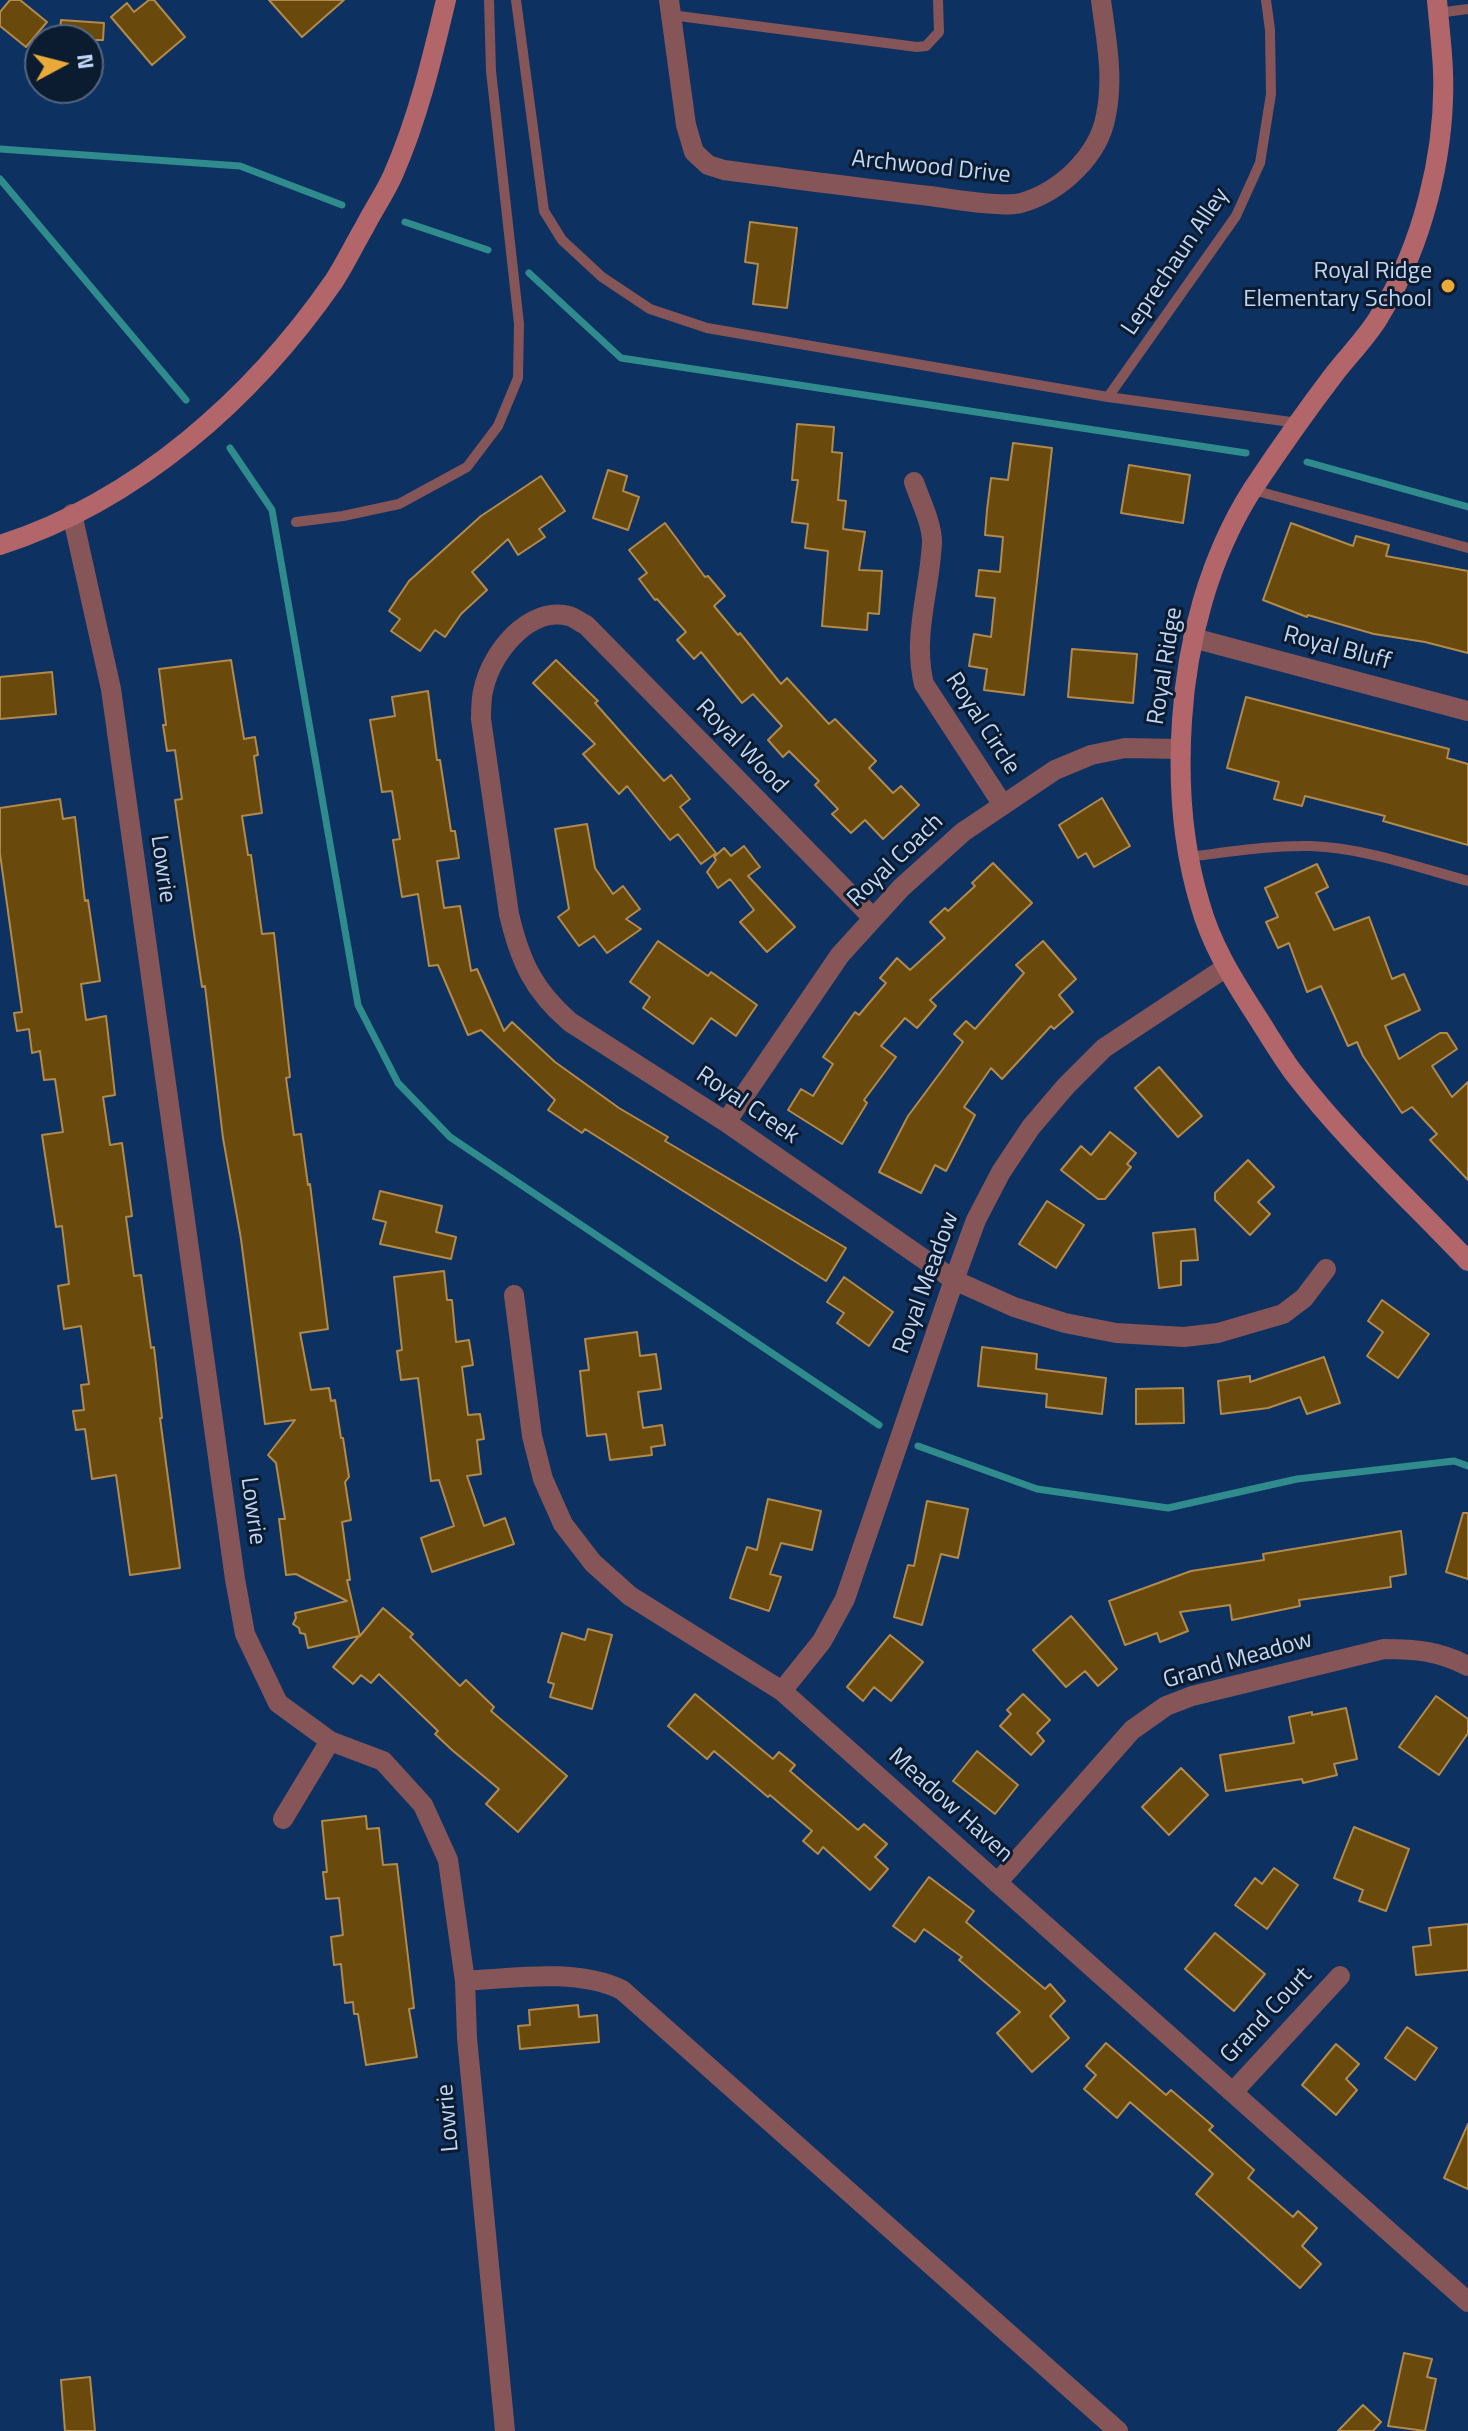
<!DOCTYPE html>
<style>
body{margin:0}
#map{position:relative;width:1468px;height:2431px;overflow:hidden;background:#0d3262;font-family:"Titillium Web",sans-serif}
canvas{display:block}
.north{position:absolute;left:24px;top:24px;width:80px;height:80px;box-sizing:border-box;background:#0b1b30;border:2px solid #54667f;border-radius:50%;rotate:83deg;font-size:22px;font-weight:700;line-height:32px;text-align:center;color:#c1d7f5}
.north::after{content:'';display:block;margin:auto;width:28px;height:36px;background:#eaaa39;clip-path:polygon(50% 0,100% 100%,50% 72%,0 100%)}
</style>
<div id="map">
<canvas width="1468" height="2431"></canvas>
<div class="north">N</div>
</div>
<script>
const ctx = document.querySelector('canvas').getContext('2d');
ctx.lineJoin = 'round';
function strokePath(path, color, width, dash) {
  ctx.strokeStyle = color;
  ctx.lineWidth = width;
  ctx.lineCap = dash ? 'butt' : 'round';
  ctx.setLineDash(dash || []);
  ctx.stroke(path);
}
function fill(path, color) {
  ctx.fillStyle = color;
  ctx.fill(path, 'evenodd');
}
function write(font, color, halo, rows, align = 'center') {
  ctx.font = font + ' "Titillium Web",sans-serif';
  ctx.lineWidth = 6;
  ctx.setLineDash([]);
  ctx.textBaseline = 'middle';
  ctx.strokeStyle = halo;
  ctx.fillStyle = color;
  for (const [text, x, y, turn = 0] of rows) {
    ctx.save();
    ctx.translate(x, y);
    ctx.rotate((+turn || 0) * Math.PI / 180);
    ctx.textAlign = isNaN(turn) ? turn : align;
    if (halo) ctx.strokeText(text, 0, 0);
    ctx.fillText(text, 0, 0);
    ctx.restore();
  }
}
strokePath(new Path2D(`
 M 0,149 L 240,166 L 342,205
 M 0,179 L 186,400
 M 405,222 L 488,250
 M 529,273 L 621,358 L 1246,453
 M 230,448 L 272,510 L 358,1005 L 398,1083 L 450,1137 L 879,1425
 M 1307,462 L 1468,507
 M 918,1446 L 1037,1489 L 1168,1508 L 1297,1479 L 1454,1461 L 1468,1466`), '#308b8d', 7);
const building = new Path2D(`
 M 10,0 L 20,0 L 47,22 L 26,47 L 0,26 L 0,12 Z
 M 149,0 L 154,0 L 185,37 L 152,65 L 111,17 L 127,3 L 134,12 Z
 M 269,0 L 344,0 L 302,37 Z
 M 61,20 L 104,23 L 103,40 L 59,40 Z
 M 750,222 L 797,228 L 787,308 L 753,304 L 758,264 L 745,262 Z
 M 797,424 L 834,427 L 832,452 L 842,453 L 838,500 L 846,501 L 843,529 L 865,532 L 859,570 L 882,571 L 879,614 L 868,613 L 867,630 L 822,626 L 828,551 L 805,548 L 808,524 L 792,522 L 798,480 L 792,480 Z
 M 1013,443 L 1052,448 L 1024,695 L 984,690 L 987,669 L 969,666 L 974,634 L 991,637 L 995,598 L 976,596 L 979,570 L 1000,572 L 1003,537 L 985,535 L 987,510 L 991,478 L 1008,480 Z
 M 1129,465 L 1190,475 L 1183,523 L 1121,513 Z
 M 608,470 L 627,476 L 623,491 L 639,497 L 628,530 L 593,518 Z
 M 541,476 L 565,511 L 539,529 L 545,537 L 518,555 L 508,539 L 472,572 L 487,590 L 461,614 L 445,637 L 435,630 L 420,651 L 391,631 L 400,619 L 389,611 L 409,581 L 481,516 Z
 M 665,523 L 705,577 L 708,576 L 725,596 L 714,606 L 738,635 L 740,633 L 781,684 L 787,678 L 829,724 L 835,719 L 876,761 L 869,768 L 893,793 L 901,786 L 919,805 L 883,839 L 865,820 L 851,833 L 832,814 L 838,809 L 815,785 L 819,781 L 789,751 L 783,757 L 768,740 L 782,726 L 753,694 L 742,703 L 701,652 L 694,659 L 677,640 L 686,632 L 657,599 L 655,600 L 639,579 L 647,573 L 629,550 Z
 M 1291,523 L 1353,546 L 1356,536 L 1389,545 L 1386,556 L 1468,571 L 1468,653 L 1425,642 L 1374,634 L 1308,615 L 1307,617 L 1263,600 Z
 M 1072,649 L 1137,654 L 1133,703 L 1068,697 Z
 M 231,660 L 244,739 L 255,737 L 258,755 L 254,756 L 262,813 L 242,816 L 248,855 L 251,855 L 262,934 L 274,933 L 290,1077 L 286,1078 L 294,1135 L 301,1134 L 308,1185 L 310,1184 L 328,1329 L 300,1333 L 311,1390 L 329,1388 L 331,1401 L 335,1400 L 341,1438 L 343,1438 L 349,1477 L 345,1482 L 351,1520 L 342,1522 L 350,1580 L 347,1580 L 360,1636 L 383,1608 L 413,1634 L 410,1637 L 460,1686 L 466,1680 L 494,1707 L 491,1711 L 567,1776 L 518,1832 L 486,1804 L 499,1789 L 452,1750 L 435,1734 L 438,1731 L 379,1674 L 371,1683 L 361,1675 L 353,1684 L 333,1667 L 359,1636 L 308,1648 L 305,1634 L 300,1633 L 299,1628 L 293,1624 L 296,1618 L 295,1613 L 347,1601 L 296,1574 L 286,1575 L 279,1519 L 285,1519 L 276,1463 L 268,1455 L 295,1420 L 265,1424 L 241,1239 L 223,1138 L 205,986 L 202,987 L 194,933 L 175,800 L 182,799 L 175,750 L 167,751 L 163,725 L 166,725 L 159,669 Z
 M 556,660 L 598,701 L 595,703 L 664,781 L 671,775 L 690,799 L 680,807 L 716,853 L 701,864 L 678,834 L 670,840 L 627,786 L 619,794 L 583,754 L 595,744 L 533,683 Z
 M 52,672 L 56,714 L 0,719 L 0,677 Z
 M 428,691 L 437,760 L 440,760 L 451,831 L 455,831 L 459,858 L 437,861 L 444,908 L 460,906 L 471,971 L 477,969 L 504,1031 L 512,1022 L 555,1062 L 619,1108 L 668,1137 L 665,1141 L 846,1248 L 826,1281 L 585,1129 L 582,1133 L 548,1110 L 555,1100 L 481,1030 L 468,1035 L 438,965 L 429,966 L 418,894 L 402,897 L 393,840 L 400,839 L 392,791 L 382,792 L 370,720 L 395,716 L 392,697 Z
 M 1246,697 L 1449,749 L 1447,758 L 1468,764 L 1468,845 L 1383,821 L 1385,816 L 1305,796 L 1302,806 L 1274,799 L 1279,782 L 1227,768 Z
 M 1102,798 L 1130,846 L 1094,867 L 1086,853 L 1078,858 L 1059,825 Z
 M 60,799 L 63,819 L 75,817 L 85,901 L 88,900 L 100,981 L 81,984 L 86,1020 L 106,1016 L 115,1095 L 103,1097 L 110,1145 L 122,1143 L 132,1216 L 126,1217 L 134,1276 L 141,1275 L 151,1348 L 154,1347 L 162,1418 L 160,1418 L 180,1568 L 130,1575 L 116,1475 L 92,1479 L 85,1429 L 76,1430 L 73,1411 L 84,1410 L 81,1385 L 89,1384 L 81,1326 L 64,1329 L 58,1286 L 69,1284 L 62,1226 L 56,1227 L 42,1135 L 63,1132 L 55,1079 L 44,1080 L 40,1051 L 32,1053 L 29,1029 L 17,1031 L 14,1013 L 22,1012 L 0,854 L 0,808 Z
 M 587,824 L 595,868 L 613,894 L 623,886 L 640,909 L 626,919 L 641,929 L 607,953 L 594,936 L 579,946 L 558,917 L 569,909 L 555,829 Z
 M 744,846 L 760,867 L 748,876 L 795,927 L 767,952 L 740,922 L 754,910 L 730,879 L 718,888 L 707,872 L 716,860 L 714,857 L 724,848 L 731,856 Z
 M 993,863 L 1032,903 L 930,1000 L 936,1006 L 917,1028 L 905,1018 L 881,1046 L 896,1057 L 864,1100 L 867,1103 L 842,1144 L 788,1110 L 801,1089 L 813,1096 L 833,1064 L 823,1057 L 855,1012 L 859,1015 L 886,983 L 880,978 L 897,958 L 910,970 L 945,938 L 930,922 L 945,908 L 948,911 L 975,886 L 972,883 Z
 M 1317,864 L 1328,887 L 1316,893 L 1334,930 L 1369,917 L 1392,979 L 1404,974 L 1420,1010 L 1385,1026 L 1399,1059 L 1440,1033 L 1447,1033 L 1457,1049 L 1432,1066 L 1452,1097 L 1468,1082 L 1468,1180 L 1430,1140 L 1437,1134 L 1412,1107 L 1402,1113 L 1363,1056 L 1357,1042 L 1348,1046 L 1321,986 L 1307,992 L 1289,943 L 1278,948 L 1266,922 L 1278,917 L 1265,888 Z
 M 658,941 L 708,976 L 711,972 L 757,1005 L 736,1036 L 711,1018 L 693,1044 L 643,1008 L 650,997 L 630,982 Z
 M 1043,941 L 1076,979 L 1059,995 L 1073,1012 L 1054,1029 L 1051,1026 L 1002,1079 L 991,1068 L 964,1107 L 975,1115 L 946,1171 L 935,1165 L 921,1193 L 879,1172 L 908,1116 L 963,1042 L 954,1034 L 966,1021 L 975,1029 L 1024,973 L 1016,965 Z
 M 1159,1067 L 1202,1116 L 1178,1137 L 1135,1088 Z
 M 1110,1132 L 1136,1153 L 1127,1164 L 1131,1167 L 1105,1199 L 1098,1199 L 1061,1170 L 1081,1146 L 1091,1155 Z
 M 1248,1160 L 1274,1187 L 1258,1202 L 1270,1214 L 1250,1235 L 1215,1200 L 1215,1193 Z
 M 380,1191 L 442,1206 L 436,1232 L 456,1237 L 451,1259 L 380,1244 L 386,1222 L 373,1219 Z
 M 1047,1201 L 1084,1225 L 1056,1268 L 1019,1244 Z
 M 1195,1229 L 1198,1260 L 1181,1261 L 1181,1285 L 1159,1288 L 1153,1233 Z
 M 444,1271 L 447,1300 L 452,1300 L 456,1342 L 469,1340 L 473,1365 L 462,1367 L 468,1415 L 480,1414 L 484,1439 L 477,1440 L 481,1474 L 467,1476 L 484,1526 L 505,1518 L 514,1544 L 432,1572 L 421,1538 L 454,1526 L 439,1480 L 431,1481 L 418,1378 L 401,1380 L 397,1351 L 402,1350 L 394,1277 Z
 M 844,1277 L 893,1312 L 869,1346 L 837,1323 L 844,1313 L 827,1302 Z
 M 1382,1300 L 1429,1334 L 1398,1378 L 1367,1356 L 1383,1332 L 1368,1321 Z
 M 637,1332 L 640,1356 L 656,1354 L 661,1389 L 638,1392 L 643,1428 L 662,1425 L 665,1445 L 651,1447 L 652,1455 L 610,1460 L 606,1434 L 587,1436 L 580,1371 L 589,1370 L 585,1339 Z
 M 982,1347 L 1037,1354 L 1036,1369 L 1106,1378 L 1102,1414 L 1046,1407 L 1047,1394 L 978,1386 Z
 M 1324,1357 L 1340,1403 L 1307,1414 L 1300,1397 L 1268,1408 L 1221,1414 L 1218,1381 L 1250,1376 L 1250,1382 Z
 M 1183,1388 L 1184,1423 L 1136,1424 L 1136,1389 Z
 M 768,1499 L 821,1511 L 812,1550 L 781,1543 L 770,1574 L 781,1577 L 769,1611 L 730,1598 L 747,1547 L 757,1550 Z
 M 927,1501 L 968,1509 L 958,1558 L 941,1554 L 922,1625 L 894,1617 L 908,1565 L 914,1566 Z
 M 1463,1513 L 1468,1513 L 1468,1579 L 1446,1572 Z
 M 1401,1531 L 1406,1574 L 1390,1577 L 1391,1587 L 1299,1600 L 1300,1606 L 1232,1620 L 1230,1605 L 1180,1612 L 1188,1631 L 1160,1642 L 1157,1633 L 1125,1645 L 1109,1601 L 1191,1571 L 1264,1560 L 1263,1554 Z
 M 1071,1616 L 1117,1669 L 1098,1686 L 1085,1671 L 1066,1687 L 1033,1650 Z
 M 588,1629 L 612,1635 L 592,1709 L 550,1697 L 554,1684 L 548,1682 L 562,1633 L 585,1640 Z
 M 890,1635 L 923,1662 L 891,1701 L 874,1687 L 863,1701 L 847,1687 Z
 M 695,1694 L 773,1759 L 779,1752 L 795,1765 L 790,1771 L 858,1830 L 864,1824 L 887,1844 L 875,1857 L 888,1869 L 870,1890 L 823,1847 L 818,1854 L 803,1841 L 812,1831 L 770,1795 L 768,1797 L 714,1751 L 707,1759 L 668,1726 Z
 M 1023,1694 L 1050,1720 L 1037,1733 L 1044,1741 L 1031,1755 L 1000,1726 L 1011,1714 L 1007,1710 Z
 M 1436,1696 L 1468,1719 L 1468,1733 L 1439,1775 L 1399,1747 Z
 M 1346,1708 L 1357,1759 L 1334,1764 L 1337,1775 L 1303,1783 L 1302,1779 L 1226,1791 L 1220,1755 L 1294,1743 L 1289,1717 L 1312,1712 L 1312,1715 Z
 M 977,1751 L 1018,1785 L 995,1814 L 953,1781 Z
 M 1181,1768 L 1208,1795 L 1169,1835 L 1142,1807 Z
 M 366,1816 L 367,1829 L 379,1828 L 383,1865 L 397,1864 L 414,2008 L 409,2009 L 417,2057 L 366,2065 L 358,2014 L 354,2014 L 353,2002 L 345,2003 L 341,1964 L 334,1965 L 331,1937 L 343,1935 L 339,1898 L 326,1899 L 323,1872 L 327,1872 L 322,1821 Z
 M 1354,1827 L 1409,1849 L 1386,1911 L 1359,1901 L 1363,1890 L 1334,1878 Z
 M 1274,1868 L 1298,1885 L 1267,1929 L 1235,1905 L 1255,1878 L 1262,1884 Z
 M 929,1877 L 974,1911 L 966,1922 L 1045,1989 L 1050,1984 L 1065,2001 L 1050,2016 L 1069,2038 L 1032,2072 L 997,2033 L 1020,2012 L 959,1960 L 962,1957 L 924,1929 L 915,1942 L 893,1926 Z
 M 1468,1924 L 1468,1970 L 1416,1975 L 1413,1947 L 1431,1945 L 1429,1928 Z
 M 1215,1933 L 1265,1974 L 1234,2011 L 1185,1969 Z
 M 578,2005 L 579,2017 L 597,2015 L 599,2042 L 520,2049 L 518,2026 L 530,2025 L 529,2010 Z
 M 1407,2027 L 1437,2048 L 1415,2080 L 1385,2058 Z
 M 1106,2043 L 1166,2095 L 1171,2090 L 1213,2126 L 1209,2130 L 1254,2170 L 1248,2178 L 1293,2217 L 1298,2211 L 1317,2228 L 1302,2246 L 1321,2264 L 1300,2288 L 1196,2194 L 1213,2174 L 1130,2102 L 1117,2118 L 1084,2089 L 1096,2075 L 1086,2066 Z
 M 1336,2044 L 1359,2064 L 1346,2079 L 1357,2090 L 1336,2115 L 1302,2085 Z
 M 1468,2124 L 1468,2189 L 1444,2178 Z
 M 1404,2353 L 1432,2359 L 1427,2377 L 1436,2379 L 1425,2431 L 1388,2426 Z
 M 90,2377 L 95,2431 L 65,2431 L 61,2380 Z
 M 1363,2405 L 1381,2422 L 1373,2431 L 1338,2431 Z`);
fill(building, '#6a490c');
strokePath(building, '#b28a4b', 2);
strokePath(new Path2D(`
 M 516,0 L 544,211 L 562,240 L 602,277 L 650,309 L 707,328 L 1108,397 L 1298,423
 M 1438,13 L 1468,9
 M 671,15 L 917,47 L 926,46 L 939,32 L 938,0
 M 1108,397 L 1236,216 L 1260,163 L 1271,94 L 1270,30 L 1266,0
 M 1253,490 L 1468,548
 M 296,522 L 343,516 L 399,504 L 467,467 L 498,426 L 518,378 L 519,324 L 491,71 L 489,0
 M 1188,857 C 1229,852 1270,845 1311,846 C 1364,848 1417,867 1468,881`), '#855557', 10);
strokePath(new Path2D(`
 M 669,0 L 686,125 L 694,152 L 708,165 L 724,170 C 793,179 861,188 930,196 C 952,199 1001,208 1021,203 C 1060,192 1099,156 1106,115 C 1114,76 1106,39 1101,0
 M 914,482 C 920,500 932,523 932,542 C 930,590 912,636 924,684 L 1003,805
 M 72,514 L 111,689 L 235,1579 L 245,1634 L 278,1703 L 330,1741 L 383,1761 L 423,1805 L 448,1860 L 465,1981 L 467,2038 L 505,2431
 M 1193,638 L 1468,711
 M 873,918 L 586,625 C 581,623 574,617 569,616 C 528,606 492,653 484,687 C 481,697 481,709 481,719 L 509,914 C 520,961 533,990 570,1022 L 726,1122 L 954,1280 L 1014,1307 L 1065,1323 L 1116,1333 L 1184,1337 L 1218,1333 L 1283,1314 L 1304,1298 L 1326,1269
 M 726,1122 L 840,955 L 901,888 L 963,832 L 1055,770 L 1091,755 L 1125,748 L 1180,749
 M 514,1295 L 532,1436 L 543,1479 L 563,1524 L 593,1563 L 630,1596 L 782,1691 L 1468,2302
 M 782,1691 L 822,1641 L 845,1599 L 954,1280 L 976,1220 L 1001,1172 L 1031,1127 L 1066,1086 L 1104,1048 L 1225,968
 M 283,1819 L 330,1741
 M 997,1883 L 1132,1730 L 1166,1706 L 1192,1696 L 1384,1649 C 1417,1649 1438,1651 1468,1666
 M 465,1981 C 512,1978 578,1968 622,1990 L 1118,2431
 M 1233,2092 L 1340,1976`), '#855557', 20);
strokePath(new Path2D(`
 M 1437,0 C 1439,24 1442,47 1443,71 C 1446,155 1422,246 1379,317 C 1367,337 1349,355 1335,373 C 1306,411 1278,451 1252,490 C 1209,558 1187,641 1182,720 C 1178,781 1182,845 1200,904 C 1211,944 1232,978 1254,1012 C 1267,1032 1279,1053 1293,1072 C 1345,1140 1409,1199 1468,1261
 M 0,545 C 137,501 253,398 334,281 C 345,264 354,245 364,228 C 373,210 385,193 393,175 C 418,118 432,59 446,0`), '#b2666a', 20);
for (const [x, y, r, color] of [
 [1448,286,8,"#eaaa39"]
]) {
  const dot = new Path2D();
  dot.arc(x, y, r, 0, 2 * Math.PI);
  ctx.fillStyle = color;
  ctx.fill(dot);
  strokePath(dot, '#0b1b30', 3);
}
write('24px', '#c1d7f5', '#0b1b30', [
 ["Archwood Drive",931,168,6],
 ["Leprechaun Alley",1176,262,-56],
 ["Royal Bluff",1337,649,15],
 ["Royal Ridge",1166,666,-81],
 ["Royal Circle",982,724,57],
 ["Royal Wood",741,747,46],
 ["Royal Coach",896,861,-44],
 ["Lowrie",162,869,82],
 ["Royal Creek",747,1106,34],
 ["Royal Meadow",927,1283,-70],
 ["Lowrie",252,1511,82],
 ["Grand Meadow",1238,1661,-16],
 ["Meadow Haven",950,1806,42],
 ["Grand Court",1267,2016,-47],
 ["Lowrie",449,2118,-95]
]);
write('24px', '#c1d7f5', '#0b1b30', [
 ["Royal Ridge",1432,272],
 ["Elementary School",1432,300]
], 'right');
</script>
